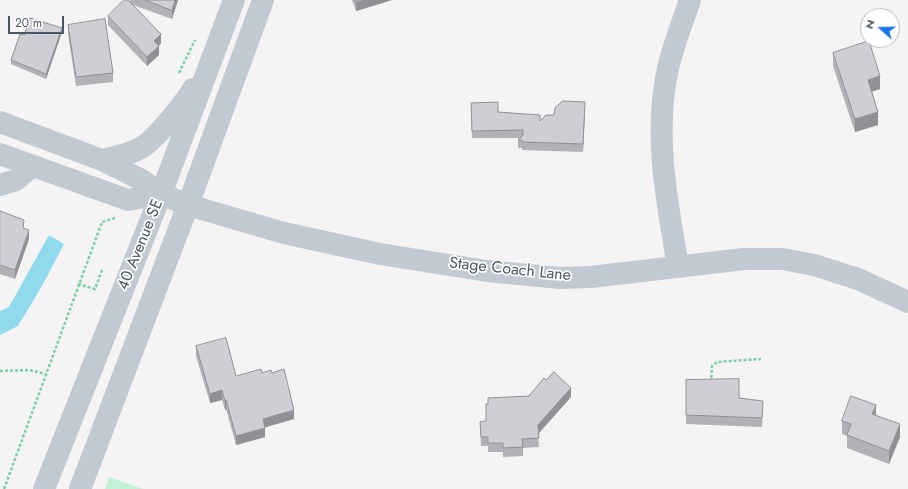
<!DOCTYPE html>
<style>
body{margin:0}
#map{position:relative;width:908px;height:489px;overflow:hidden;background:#f5f3f3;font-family:Jost,sans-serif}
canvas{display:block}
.north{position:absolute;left:860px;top:8px;width:40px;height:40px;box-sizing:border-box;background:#fff;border:1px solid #b7bbc0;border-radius:50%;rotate:290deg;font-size:11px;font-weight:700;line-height:16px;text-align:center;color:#4a5661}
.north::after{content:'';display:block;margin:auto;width:14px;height:18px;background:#1a73e8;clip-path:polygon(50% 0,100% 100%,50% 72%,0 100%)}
.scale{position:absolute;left:8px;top:16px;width:56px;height:18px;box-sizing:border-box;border:2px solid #4a5661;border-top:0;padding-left:5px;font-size:12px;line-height:14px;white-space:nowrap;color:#4a5661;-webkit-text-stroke:3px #fff;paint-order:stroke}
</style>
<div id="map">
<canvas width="908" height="489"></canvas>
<div class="north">N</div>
<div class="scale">20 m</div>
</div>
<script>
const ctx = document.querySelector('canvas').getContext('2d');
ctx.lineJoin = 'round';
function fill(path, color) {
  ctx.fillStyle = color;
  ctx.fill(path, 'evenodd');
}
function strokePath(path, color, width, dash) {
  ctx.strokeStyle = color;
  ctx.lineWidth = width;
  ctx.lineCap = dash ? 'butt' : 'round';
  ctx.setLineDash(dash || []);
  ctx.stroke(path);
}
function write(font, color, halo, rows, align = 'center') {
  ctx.font = font + ' Jost,sans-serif';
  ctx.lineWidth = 3.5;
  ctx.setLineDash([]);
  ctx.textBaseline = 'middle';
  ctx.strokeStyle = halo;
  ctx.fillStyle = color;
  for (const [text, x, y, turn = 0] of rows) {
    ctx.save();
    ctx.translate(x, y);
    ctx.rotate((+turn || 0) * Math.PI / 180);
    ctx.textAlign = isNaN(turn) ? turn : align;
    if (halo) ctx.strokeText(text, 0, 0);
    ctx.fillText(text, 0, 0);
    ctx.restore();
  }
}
fill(new Path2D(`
 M 109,477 L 143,489 L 105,489 Z`), '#c3f1d5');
fill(new Path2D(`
 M 49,235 L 64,244 L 42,286 L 18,326 L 0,335 L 0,311 L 9,307 Z`), '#90daee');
strokePath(new Path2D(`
 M 179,73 L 195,40
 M 78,284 L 95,289 L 102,270
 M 0,371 L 29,370 L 46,374
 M 711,383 L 712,366 L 717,362 L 761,359
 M 4,489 L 102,222 L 115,218`), '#7ad0a6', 2.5, [3, 2]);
strokePath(new Path2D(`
 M 0,122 L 102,160 L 142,180 L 161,194 L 188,205 L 284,233 L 380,254 L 487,271 L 560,278 L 591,277 L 744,259 L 783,259 L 814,265 L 858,279 L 908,302
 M 0,154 L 128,200 L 161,194
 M 102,160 C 116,157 132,154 144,146 C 158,136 184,104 193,89
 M 0,185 L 16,180 L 32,166
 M 678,266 C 667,202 654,137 667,73 C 672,48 682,24 690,0
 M 44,489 L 161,194 L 234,0
 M 80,489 L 188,205 L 263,0`), '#c1cad2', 22);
fill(new Path2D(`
 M 130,0 L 178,0 L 172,19 L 133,5 L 161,43 L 159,46 L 159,55 L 147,66 L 108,25 L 108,16 L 130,2 Z
 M 352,0 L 392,0 L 356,11 Z
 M 68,25 L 113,73 L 113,82 L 76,86 L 68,34 Z
 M 62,32 L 46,79 L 11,64 L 11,60 L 24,35 Z
 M 833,53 L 880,89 L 872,91 L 878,125 L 855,132 L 833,66 Z
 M 471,103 L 498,112 L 540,120 L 554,115 L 585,110 L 583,152 L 522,150 L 522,148 L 518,148 L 518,140 L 519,138 L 472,138 Z
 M 0,211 L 24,229 L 29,239 L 15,279 L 0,274 Z
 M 196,346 L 236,376 L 262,373 L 272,373 L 294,419 L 265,427 L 265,437 L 236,445 L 226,409 L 225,410 L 222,400 L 210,403 L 196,356 Z
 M 546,380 L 571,397 L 538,434 L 539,447 L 523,448 L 523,456 L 503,457 L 503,452 L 488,452 L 488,446 L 481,446 L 480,422 L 486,421 L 486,404 L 529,396 Z
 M 686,380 L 739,398 L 763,409 L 762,427 L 686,424 Z
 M 876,415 L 900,437 L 889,464 L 847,448 L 847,436 L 842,434 L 842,421 Z`), '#b0b2b7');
fill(new Path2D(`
 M 175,0 L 178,0 L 172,19 L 172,10 Z
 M 364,0 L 392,0 L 356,11 L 356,2 Z
 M 62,28 L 62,32 L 46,79 L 46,74 Z
 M 161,34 L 161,43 L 154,50 L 154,41 Z
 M 159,46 L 159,55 L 147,66 L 147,57 Z
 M 880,76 L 880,89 L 868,93 L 868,80 Z
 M 585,102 L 585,110 L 583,152 L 583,144 Z
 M 878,112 L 878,125 L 855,132 L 855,119 Z
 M 29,230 L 29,239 L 15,279 L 15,270 Z
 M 571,388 L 571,397 L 538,434 L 538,425 Z
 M 222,390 L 222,400 L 210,403 L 210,394 Z
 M 226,400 L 226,409 L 225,410 L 225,401 Z
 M 876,405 L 876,418 L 872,414 Z
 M 294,410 L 294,419 L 263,428 L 263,419 Z
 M 900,424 L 900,437 L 889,464 L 889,451 Z
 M 265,428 L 265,437 L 236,445 L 236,436 Z`), '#909195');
const building = new Path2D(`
 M 124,0 L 128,0 L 161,34 L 154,41 L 159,46 L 147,57 L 108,16 Z
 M 145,0 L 175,0 L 172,10 Z
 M 355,0 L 364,0 L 356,2 Z
 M 30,18 L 62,28 L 46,74 L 11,60 L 20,34 L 24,35 Z
 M 105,19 L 113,73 L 76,77 L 68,25 Z
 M 869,41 L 880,76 L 868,80 L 878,112 L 855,119 L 833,53 Z
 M 563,101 L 585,102 L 583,144 L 522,142 L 522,140 L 518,140 L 523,135 L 523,130 L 472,131 L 471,103 L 498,102 L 498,112 L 540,115 L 540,121 L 546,115 L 554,115 L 555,108 Z
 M 0,211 L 24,220 L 23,228 L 29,230 L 15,270 L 0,265 Z
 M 226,338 L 236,376 L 261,369 L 262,373 L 271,370 L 272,373 L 284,369 L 294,410 L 263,419 L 265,428 L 236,436 L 226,400 L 225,401 L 222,390 L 210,394 L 196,346 Z
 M 554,372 L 571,388 L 538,425 L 539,438 L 522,439 L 523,447 L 503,448 L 503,443 L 488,443 L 488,437 L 481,437 L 480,422 L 486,421 L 486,404 L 488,404 L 488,398 L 529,396 L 544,378 L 546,380 Z
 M 739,379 L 739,398 L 763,401 L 762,418 L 686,415 L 686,380 Z
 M 851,396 L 876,405 L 872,414 L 900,424 L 889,451 L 847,435 L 851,424 L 842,421 Z`);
fill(building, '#cdcfd5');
strokePath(building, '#909195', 1);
write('16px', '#4a5661', '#fff', [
 ["40 Avenue SE",141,245,-68],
 ["Stage Coach Lane",510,270,6]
]);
</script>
